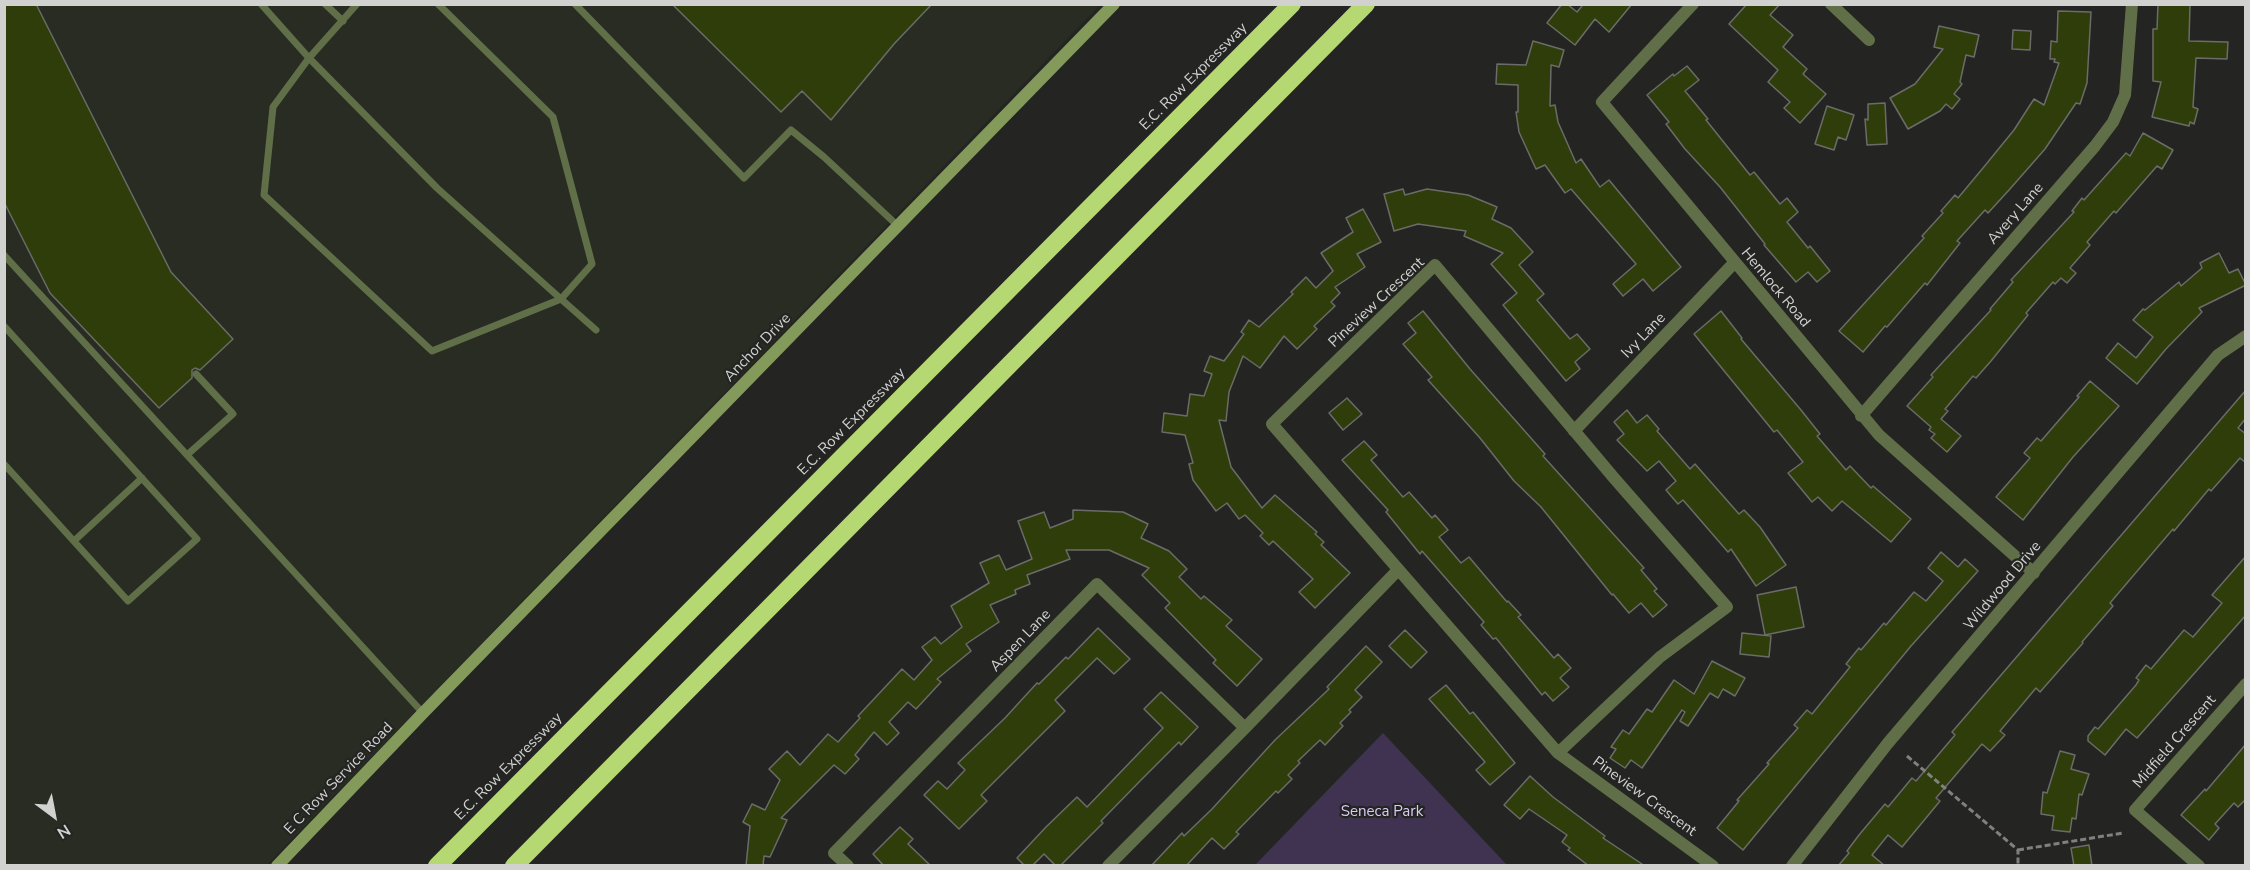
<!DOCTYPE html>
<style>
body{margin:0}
#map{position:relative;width:2250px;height:870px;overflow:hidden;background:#242522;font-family:"Nunito Sans",sans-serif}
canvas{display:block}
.frame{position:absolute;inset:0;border:6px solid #d1d2d0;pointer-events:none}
.north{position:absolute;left:24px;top:786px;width:60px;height:60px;-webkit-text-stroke:4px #242522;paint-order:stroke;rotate:148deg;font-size:16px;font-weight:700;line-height:24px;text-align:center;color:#d1d2d0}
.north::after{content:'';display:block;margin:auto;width:21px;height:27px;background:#d1d2d0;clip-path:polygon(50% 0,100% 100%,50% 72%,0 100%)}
</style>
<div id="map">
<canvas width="2250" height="870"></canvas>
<div class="frame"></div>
<div class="north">N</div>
</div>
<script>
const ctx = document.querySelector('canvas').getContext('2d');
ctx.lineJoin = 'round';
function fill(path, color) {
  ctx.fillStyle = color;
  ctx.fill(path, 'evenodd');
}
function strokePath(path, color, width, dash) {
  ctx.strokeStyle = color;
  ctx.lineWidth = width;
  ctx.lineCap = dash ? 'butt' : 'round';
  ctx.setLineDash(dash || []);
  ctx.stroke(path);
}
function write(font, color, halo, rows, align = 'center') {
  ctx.font = font + ' "Nunito Sans",sans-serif';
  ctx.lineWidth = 4.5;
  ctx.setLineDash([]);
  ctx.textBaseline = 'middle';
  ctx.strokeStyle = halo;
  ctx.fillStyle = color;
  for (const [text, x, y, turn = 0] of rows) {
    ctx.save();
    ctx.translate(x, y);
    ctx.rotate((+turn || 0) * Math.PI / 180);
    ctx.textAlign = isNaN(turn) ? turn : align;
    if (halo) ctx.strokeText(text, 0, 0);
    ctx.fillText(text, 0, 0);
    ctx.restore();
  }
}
fill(new Path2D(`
 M 5,5 L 1100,5 L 267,865 L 5,866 Z`), '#282c23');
fill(new Path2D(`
 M 1383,733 L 1507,865 L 1255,865 Z`), '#3f3351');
const building = new Path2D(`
 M 4,4 L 36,4 L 171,272 L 233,339 L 200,370 L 195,368 L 192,370 L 192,378 L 159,408 L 50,293 L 4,202 Z
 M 672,4 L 932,4 L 894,44 L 831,120 L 802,91 L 781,112 Z
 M 1562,4 L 1567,4 L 1577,12 L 1582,6 L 1580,4 L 1632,4 L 1609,32 L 1595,19 L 1575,45 L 1547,23 Z
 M 1747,4 L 1780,4 L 1770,15 L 1793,35 L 1783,47 L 1807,69 L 1803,74 L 1826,94 L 1800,123 L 1784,108 L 1790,102 L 1768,82 L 1778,70 L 1729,24 Z
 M 2158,4 L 2190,4 L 2189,41 L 2228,42 L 2227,59 L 2196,58 L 2193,107 L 2198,109 L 2194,124 L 2190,122 L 2189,126 L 2152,117 L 2161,82 L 2153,81 L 2153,29 L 2157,29 Z
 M 2058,11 L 2091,12 L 2087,83 L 2080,104 L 2076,103 L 2045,149 L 2009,190 L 1988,213 L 1985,210 L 1957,241 L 1960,243 L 1927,285 L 1925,283 L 1887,327 L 1885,326 L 1863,352 L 1839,331 L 1924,238 L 1922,236 L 1943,213 L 1941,211 L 1955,195 L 1958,198 L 1983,168 L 2014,130 L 2034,99 L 2044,105 L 2059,63 L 2054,62 L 2055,59 L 2050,59 L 2051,41 L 2057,42 Z
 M 1939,26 L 1979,35 L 1974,57 L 1966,55 L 1960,82 L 1962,84 L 1954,94 L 1960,99 L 1952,109 L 1946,104 L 1940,111 L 1908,129 L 1890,98 L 1915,84 L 1943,49 L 1934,47 Z
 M 2013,30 L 2031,31 L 2030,50 L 2012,49 Z
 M 1533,41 L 1564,50 L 1559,67 L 1551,65 L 1550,106 L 1555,105 L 1558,122 L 1576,163 L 1581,159 L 1600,187 L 1609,180 L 1681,267 L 1653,291 L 1643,279 L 1623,296 L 1613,284 L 1636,264 L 1571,189 L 1565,193 L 1545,165 L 1536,169 L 1519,132 L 1516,112 L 1518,112 L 1518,85 L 1496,84 L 1497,64 L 1526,65 Z
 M 1687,66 L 1699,80 L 1685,91 L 1708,119 L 1706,120 L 1750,175 L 1754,172 L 1780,204 L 1787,198 L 1798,212 L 1787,222 L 1808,248 L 1810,246 L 1830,271 L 1817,282 L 1808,272 L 1796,282 L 1764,245 L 1765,244 L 1720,187 L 1685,149 L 1666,124 L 1669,122 L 1647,95 L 1673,74 L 1674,76 Z
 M 1885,103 L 1887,144 L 1867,145 L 1865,119 L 1868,120 L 1868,104 Z
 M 1827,106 L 1854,115 L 1846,140 L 1838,137 L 1834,150 L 1815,144 Z
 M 2143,133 L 2173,150 L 2162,169 L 2157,166 L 2116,213 L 2114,211 L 2087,242 L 2090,245 L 2070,268 L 2076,273 L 2067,283 L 2061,278 L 2055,284 L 2053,282 L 2026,313 L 2028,315 L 1991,361 L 1976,378 L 1973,376 L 1945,409 L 1948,411 L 1941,419 L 1961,436 L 1947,452 L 1931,438 L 1935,434 L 1929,430 L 1931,427 L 1907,406 L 1933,377 L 1931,375 L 1942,363 L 1991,310 L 1990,309 L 2013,282 L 2011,280 L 2074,212 L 2072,211 L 2082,198 L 2084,200 L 2126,153 L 2130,156 Z
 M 1403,189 L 1405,195 L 1427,189 L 1468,195 L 1497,207 L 1492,219 L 1511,228 L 1533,252 L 1519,265 L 1544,294 L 1537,300 L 1570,339 L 1577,334 L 1590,349 L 1575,362 L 1580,369 L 1566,381 L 1503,305 L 1517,293 L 1491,264 L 1503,253 L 1464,236 L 1466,231 L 1418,224 L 1394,231 L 1384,194 Z
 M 1363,209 L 1381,242 L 1357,254 L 1365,267 L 1335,287 L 1340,293 L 1331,302 L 1335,306 L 1314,326 L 1317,329 L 1297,349 L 1284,336 L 1260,368 L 1243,356 L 1229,392 L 1226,421 L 1219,420 L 1231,467 L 1262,508 L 1275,495 L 1317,532 L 1315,534 L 1324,542 L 1321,545 L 1350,573 L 1315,608 L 1299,592 L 1313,579 L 1273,541 L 1269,545 L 1260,536 L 1263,533 L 1245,515 L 1239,519 L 1227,503 L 1216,511 L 1193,480 L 1189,464 L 1193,463 L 1185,435 L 1162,432 L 1164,413 L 1187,416 L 1190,394 L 1204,396 L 1212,374 L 1204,371 L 1210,356 L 1224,361 L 1244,334 L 1241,332 L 1249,320 L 1259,327 L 1293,294 L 1291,292 L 1306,277 L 1316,288 L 1333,271 L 1321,253 L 1353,232 L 1346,218 Z
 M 2219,253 L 2229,273 L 2238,269 L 2246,285 L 2199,308 L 2202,312 L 2166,349 L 2137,384 L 2106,358 L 2118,343 L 2136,358 L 2153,337 L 2133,320 L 2143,309 L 2145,310 L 2179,282 L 2181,286 L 2202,268 L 2200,263 Z
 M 1423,311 L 1470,369 L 1545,454 L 1543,456 L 1644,568 L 1641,570 L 1657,589 L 1654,591 L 1667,605 L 1653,617 L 1641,603 L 1629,613 L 1613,594 L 1612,595 L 1541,507 L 1514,481 L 1480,438 L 1428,380 L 1432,377 L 1403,344 L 1416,333 L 1408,323 Z
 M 1721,311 L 1742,338 L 1741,339 L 1801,410 L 1820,434 L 1817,436 L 1846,470 L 1850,466 L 1871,488 L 1873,486 L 1911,519 L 1891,542 L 1842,501 L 1832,511 L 1818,497 L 1812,502 L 1788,473 L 1803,462 L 1777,430 L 1774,432 L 1694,334 Z
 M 2090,381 L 2119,406 L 2073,457 L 2023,520 L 1996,497 L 2030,458 L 2024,453 L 2037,438 L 2041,441 L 2079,397 L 2077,396 Z
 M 2246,390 L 2246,418 L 2238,428 L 2246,434 L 2246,463 L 2240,458 L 2211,491 L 2209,489 L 2174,531 L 2173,529 L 2110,603 L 2113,606 L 2082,642 L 2083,643 L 2040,692 L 2036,688 L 2000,731 L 2005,735 L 1990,751 L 1982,744 L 1936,798 L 1940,801 L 1902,847 L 1888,835 L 1872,855 L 1885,866 L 1838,866 L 1849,853 L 1847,851 L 1859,835 L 1885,804 L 1888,807 L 1912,778 L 1916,781 L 1955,735 L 1952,732 L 1977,703 Z
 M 1347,398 L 1362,414 L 1343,430 L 1329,413 Z
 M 1627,410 L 1637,423 L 1647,415 L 1659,429 L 1657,431 L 1690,469 L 1695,464 L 1739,514 L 1744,510 L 1760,527 L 1786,565 L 1756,586 L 1731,549 L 1728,552 L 1683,500 L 1678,504 L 1666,490 L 1676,481 L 1659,461 L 1647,471 L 1617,440 L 1624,434 L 1614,422 Z
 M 1364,441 L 1377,455 L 1371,460 L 1403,497 L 1409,492 L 1432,518 L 1435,515 L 1448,530 L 1439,537 L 1461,563 L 1469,557 L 1507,602 L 1508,601 L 1521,615 L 1518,617 L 1554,658 L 1558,654 L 1571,668 L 1560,678 L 1569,687 L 1553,701 L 1545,692 L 1542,695 L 1496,638 L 1493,639 L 1481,625 L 1484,622 L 1422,551 L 1420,554 L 1386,512 L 1388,510 L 1342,460 Z
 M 1073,510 L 1123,512 L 1148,524 L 1141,538 L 1169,551 L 1187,569 L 1179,577 L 1201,599 L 1204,596 L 1232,620 L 1226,626 L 1262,659 L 1237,686 L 1213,663 L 1216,660 L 1165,608 L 1170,603 L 1142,575 L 1149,568 L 1109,550 L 1066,550 L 1070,559 L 1027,575 L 1030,584 L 1015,590 L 1016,594 L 990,605 L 999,622 L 966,644 L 971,651 L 937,679 L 941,682 L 916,709 L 908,702 L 889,722 L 899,733 L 887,745 L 874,732 L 855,755 L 859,759 L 845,774 L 834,765 L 781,818 L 787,820 L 770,857 L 764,856 L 763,866 L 746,866 L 750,826 L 743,822 L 752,804 L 765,810 L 780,780 L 769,769 L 787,751 L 800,765 L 828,734 L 838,742 L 860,718 L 858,716 L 902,669 L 914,680 L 932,660 L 922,647 L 935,637 L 941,644 L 962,627 L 951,606 L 989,583 L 980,563 L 999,555 L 1006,570 L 1032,559 L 1018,521 L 1044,512 L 1050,528 L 1073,519 Z
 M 1941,552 L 1958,567 L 1965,559 L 1978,571 L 1911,646 L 1743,850 L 1717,828 L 1739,801 L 1737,800 L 1769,764 L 1767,763 L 1798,728 L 1794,725 L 1807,710 L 1812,714 L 1850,667 L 1846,664 L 1859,648 L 1861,650 L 1884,623 L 1886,625 L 1914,592 L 1926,601 L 1943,581 L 1928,568 Z
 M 2246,556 L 2246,615 L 2137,738 L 2126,729 L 2105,755 L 2088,741 L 2088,736 L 2095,727 L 2098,729 L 2136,685 L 2139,680 L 2136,678 L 2146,665 L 2151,669 L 2184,630 L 2193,637 L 2222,603 L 2212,595 Z
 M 1796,587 L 1804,627 L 1765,635 L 1757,595 Z
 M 1098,628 L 1130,659 L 1114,674 L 1097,658 L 1055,700 L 1065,711 L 981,795 L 987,801 L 959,829 L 924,795 L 938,781 L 947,789 L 965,770 L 958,763 L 1005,718 L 1037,683 L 1039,684 L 1066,657 L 1068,659 Z
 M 1405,630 L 1427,652 L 1411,668 L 1389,646 Z
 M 1742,633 L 1771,636 L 1769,657 L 1740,654 Z
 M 1366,646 L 1382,662 L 1355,690 L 1362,697 L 1349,710 L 1351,712 L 1340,723 L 1343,726 L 1325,745 L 1320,740 L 1298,761 L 1300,763 L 1288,775 L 1292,779 L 1278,793 L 1276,791 L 1236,832 L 1239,834 L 1224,849 L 1212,838 L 1186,866 L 1151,866 L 1182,833 L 1184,836 L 1212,809 L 1275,740 L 1329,689 L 1327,687 Z
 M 1712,661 L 1745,678 L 1735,696 L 1723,689 L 1718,698 L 1710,693 L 1688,726 L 1680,721 L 1685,712 L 1682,710 L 1642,768 L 1631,760 L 1625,768 L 1610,758 L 1616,749 L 1611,747 L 1623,730 L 1629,734 L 1647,709 L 1652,712 L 1674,680 L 1694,694 Z
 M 1446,685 L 1470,714 L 1473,712 L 1515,763 L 1490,785 L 1476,770 L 1485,762 L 1429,699 Z
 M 1161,692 L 1198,727 L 1181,745 L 1179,742 L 1141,780 L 1101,821 L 1103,823 L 1060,866 L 1056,866 L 1044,854 L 1032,866 L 1025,866 L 1017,858 L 1046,827 L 1077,797 L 1087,807 L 1163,728 L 1144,709 Z
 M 2246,744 L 2246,799 L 2238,807 L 2234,803 L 2215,824 L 2219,828 L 2209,840 L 2181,815 L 2205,789 L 2206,791 Z
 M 2060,751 L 2075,755 L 2071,769 L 2089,774 L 2082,795 L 2079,794 L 2076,819 L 2072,818 L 2070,832 L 2052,830 L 2054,816 L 2041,814 L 2043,792 L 2047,793 Z
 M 1530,776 L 1553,797 L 1605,836 L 1603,838 L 1645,866 L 1589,866 L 1568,850 L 1570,848 L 1562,842 L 1567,835 L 1529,809 L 1520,819 L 1504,805 Z
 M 900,827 L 913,839 L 908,844 L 931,866 L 884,866 L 873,854 Z
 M 2089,845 L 2092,866 L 2074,866 L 2071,848 Z`);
fill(building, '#2e3d09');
strokePath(building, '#6b6c69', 1.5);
strokePath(new Path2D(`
 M 1907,756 L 2018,850 L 2018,866
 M 2018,850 L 2123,833`), '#80817e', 3, [6, 3]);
strokePath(new Path2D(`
 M 261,4 L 309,58 L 437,188 L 561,299 L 592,264 L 553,117 L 438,4
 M 325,4 L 343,21
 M 357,4 L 309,58 L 273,107 L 264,195 L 432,351 L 561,299 L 596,330
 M 575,4 L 744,178 L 791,130 L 824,157 L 898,226
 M 4,255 L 423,713
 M 4,326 L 197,539 L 128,601 L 4,464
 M 187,455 L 233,414 L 196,374
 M 74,541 L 142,478`), '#616f48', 7);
strokePath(new Path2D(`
 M 1693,4 L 1602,102 L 1879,435 L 2034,573
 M 1831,4 L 1869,40
 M 1861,416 L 2095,146 L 2113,122 L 2125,95 L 2132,4
 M 1574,431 L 1734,263
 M 1558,753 L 1660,657 L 1727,607 L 1614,478 L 1435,265 L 1272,424 L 1558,753 L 1713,866
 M 848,866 L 834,853 L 1097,584 L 1245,728
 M 1108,866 L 1245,728 L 1398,570
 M 1792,866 L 1888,743 L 2218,355 L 2246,336
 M 2199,866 L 2135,810 L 2246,684`), '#616f48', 12);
strokePath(new Path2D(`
 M 277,866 L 423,713 L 1114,4`), '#839a5a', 12);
strokePath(new Path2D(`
 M 437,866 L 1292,4
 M 514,866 L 1366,4`), '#b5d872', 18);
write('15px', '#d1d2d0', '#242522', [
 ["E.C. Row Expressway",1194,77,-45],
 ["Avery Lane",2016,214,-49],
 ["Hemlock Road",1775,288,50],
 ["Pineview Crescent",1377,303,-43],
 ["Ivy Lane",1644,336,-46],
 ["Anchor Drive",758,348,-46],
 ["E.C. Row Expressway",852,422,-45],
 ["Wildwood Drive",2003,586,-50],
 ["Aspen Lane",1021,641,-46],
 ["Midfield Crescent",2175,742,-49],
 ["E.C. Row Expressway",509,767,-45],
 ["E C Row Service Road",339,779,-46],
 ["Pineview Crescent",1644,797,36]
]);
write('15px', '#dbcaf6', '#242522', [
 ["Seneca Park",1382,812]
]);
</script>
